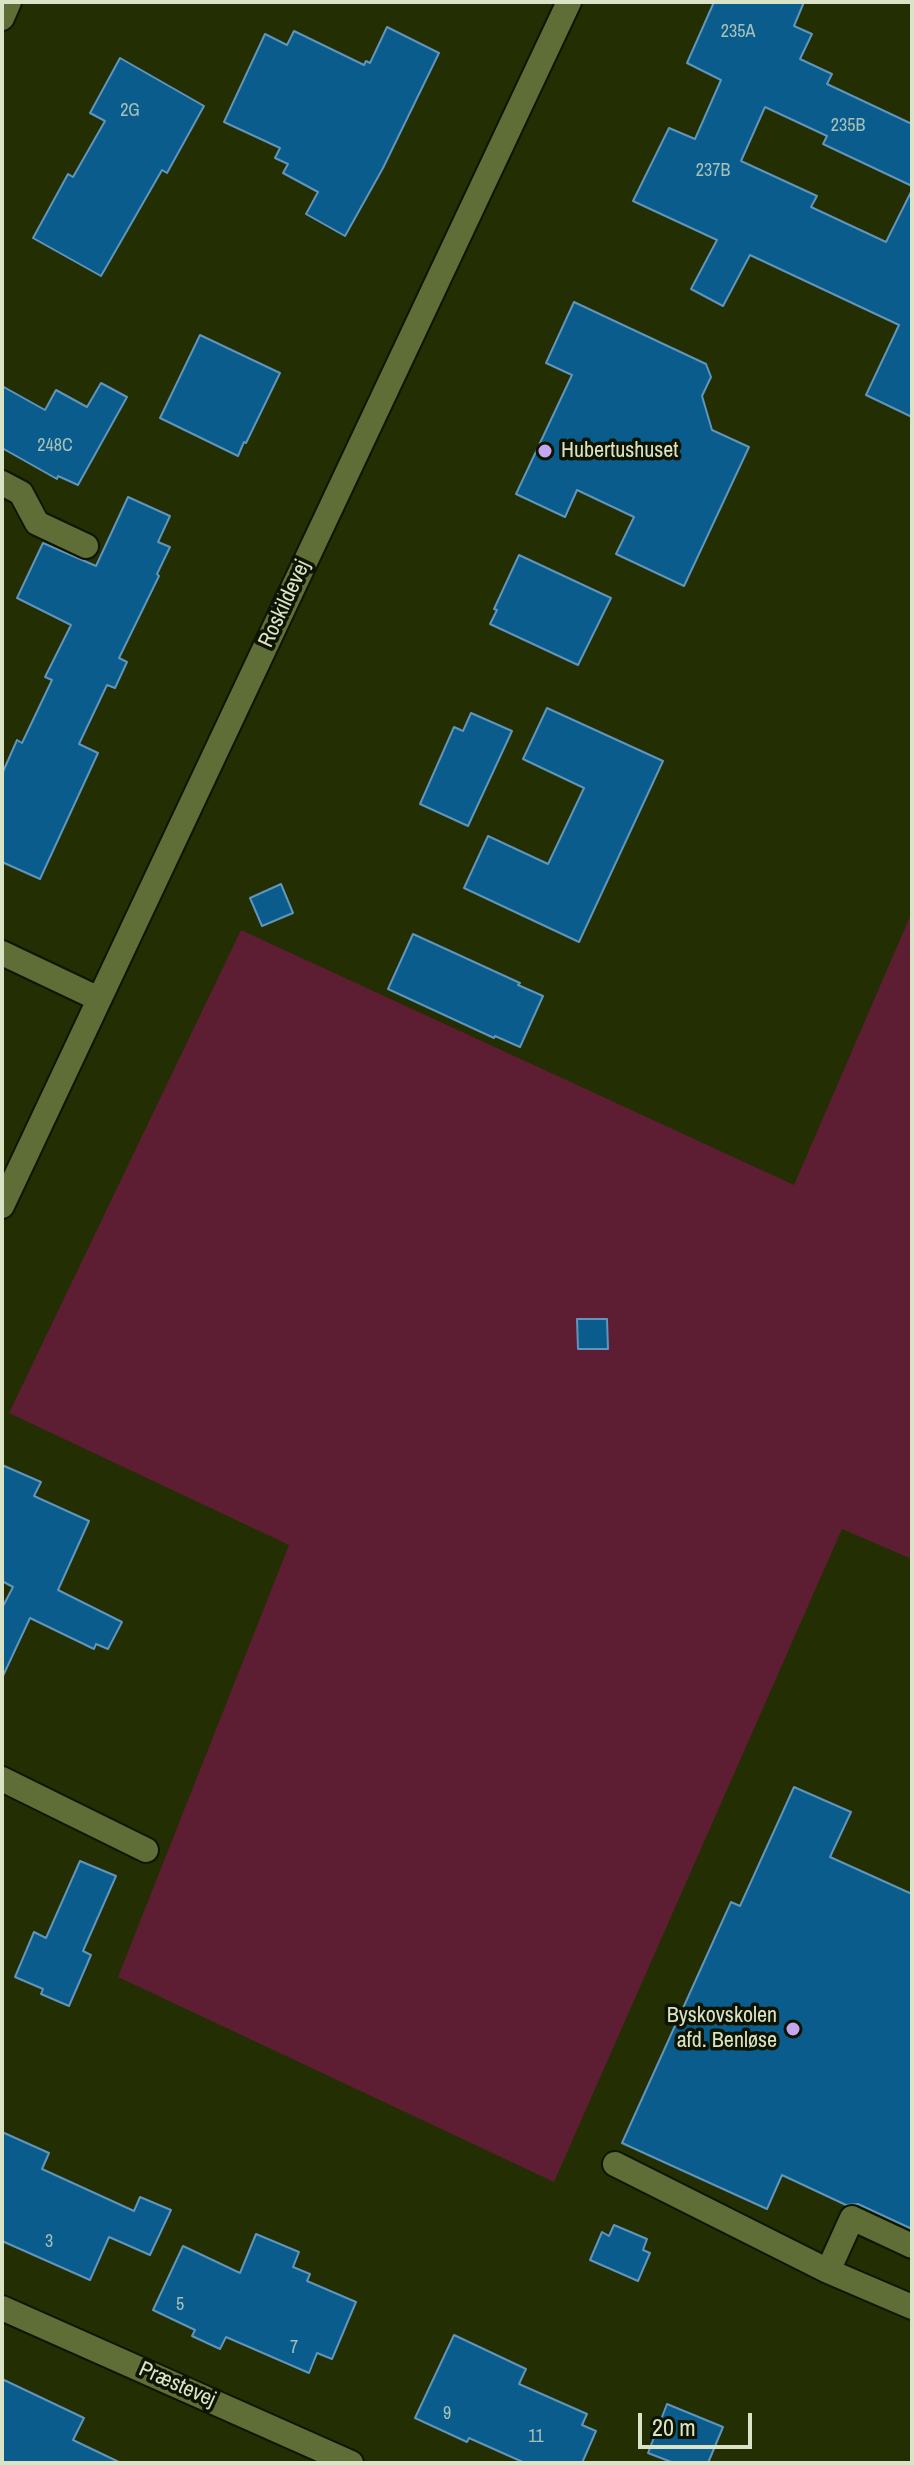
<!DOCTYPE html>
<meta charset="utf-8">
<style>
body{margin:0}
#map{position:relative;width:914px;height:2465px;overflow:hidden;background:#232e02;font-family:"Archivo Narrow",sans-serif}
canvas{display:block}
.frame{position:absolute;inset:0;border:4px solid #dae3c6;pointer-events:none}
.scale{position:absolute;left:638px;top:2413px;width:114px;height:36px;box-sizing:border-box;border:4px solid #dae3c6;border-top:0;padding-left:10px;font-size:24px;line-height:28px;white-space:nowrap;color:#dae3c6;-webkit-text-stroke:6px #0e1401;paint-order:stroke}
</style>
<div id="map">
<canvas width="914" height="2465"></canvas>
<div class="frame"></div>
<div class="scale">20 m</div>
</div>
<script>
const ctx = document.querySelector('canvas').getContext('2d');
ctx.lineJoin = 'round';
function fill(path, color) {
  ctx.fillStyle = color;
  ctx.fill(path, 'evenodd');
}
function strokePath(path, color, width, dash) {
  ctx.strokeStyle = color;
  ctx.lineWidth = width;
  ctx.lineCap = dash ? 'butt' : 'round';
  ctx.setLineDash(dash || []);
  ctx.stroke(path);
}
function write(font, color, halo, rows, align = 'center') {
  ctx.font = font + ' "Archivo Narrow",sans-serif';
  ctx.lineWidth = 7;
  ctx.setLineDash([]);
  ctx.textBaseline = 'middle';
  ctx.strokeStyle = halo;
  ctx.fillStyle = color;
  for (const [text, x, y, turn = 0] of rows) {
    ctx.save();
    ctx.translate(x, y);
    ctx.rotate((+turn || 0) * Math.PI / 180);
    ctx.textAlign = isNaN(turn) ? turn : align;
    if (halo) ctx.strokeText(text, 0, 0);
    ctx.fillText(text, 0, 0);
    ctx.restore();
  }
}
fill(new Path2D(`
 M 912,912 L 912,1559 L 842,1529 L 554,2182 L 118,1977 L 289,1545 L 9,1413 L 241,930 L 794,1185 Z`), '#5d1d33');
const building = new Path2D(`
 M 714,2 L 804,2 L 794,26 L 812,34 L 800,59 L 832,74 L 827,84 L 912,124 L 912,186 L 823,144 L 827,136 L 765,107 L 741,161 L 817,196 L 811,207 L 886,242 L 912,190 L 912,417 L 866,395 L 899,325 L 750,255 L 723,306 L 691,289 L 717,240 L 633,201 L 669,128 L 695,139 L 721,80 L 687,63 Z
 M 387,27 L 439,53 L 383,168 L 345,236 L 306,214 L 318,192 L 283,173 L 288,164 L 275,158 L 280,148 L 224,122 L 265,34 L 287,45 L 294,31 L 364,65 L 366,61 L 370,63 Z
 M 120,58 L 204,106 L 167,173 L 162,170 L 101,276 L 33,238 L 68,174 L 73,177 L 105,121 L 90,113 Z
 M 574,302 L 706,364 L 711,377 L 702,396 L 712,430 L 749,447 L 684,586 L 616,554 L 634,517 L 577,490 L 565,517 L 516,494 L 572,375 L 546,363 Z
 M 200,335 L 280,373 L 246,443 L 244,442 L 238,456 L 160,418 Z
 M 101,383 L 127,397 L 78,485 L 58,476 L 57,479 L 2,448 L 2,386 L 45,410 L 56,390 L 87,407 Z
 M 128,497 L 170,516 L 158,542 L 170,547 L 157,574 L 159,576 L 119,658 L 127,662 L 115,688 L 107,685 L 79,744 L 98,753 L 40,879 L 2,862 L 2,774 L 17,740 L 22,743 L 52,680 L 45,677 L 71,625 L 17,598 L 43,543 L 96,566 Z
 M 519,555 L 611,598 L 578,665 L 490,624 L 497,610 L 494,609 Z
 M 547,708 L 663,761 L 579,942 L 464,888 L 488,836 L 548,864 L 584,788 L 523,759 Z
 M 471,713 L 512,731 L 468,826 L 420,804 L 454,727 L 463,731 Z
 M 281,884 L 293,913 L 262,926 L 250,898 Z
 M 413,934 L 520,983 L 518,985 L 543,996 L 520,1047 L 495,1036 L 494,1038 L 388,989 Z
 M 577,1319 L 607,1319 L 608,1349 L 578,1349 Z
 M 2,1465 L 41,1482 L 34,1496 L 89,1521 L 58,1590 L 122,1622 L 108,1649 L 96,1644 L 94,1649 L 30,1618 L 2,1678 L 2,1608 L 13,1587 L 2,1581 Z
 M 794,1787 L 851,1812 L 830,1857 L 912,1894 L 912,2229 L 858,2204 L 846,2205 L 782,2175 L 767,2209 L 622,2143 L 731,1902 L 740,1906 Z
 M 80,1861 L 116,1876 L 83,1951 L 91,1955 L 69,2006 L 41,1994 L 43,1989 L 15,1977 L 34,1932 L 46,1938 Z
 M 2,2132 L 49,2153 L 42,2169 L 134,2211 L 140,2197 L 171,2210 L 150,2255 L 109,2237 L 90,2280 L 2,2241 Z
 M 614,2225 L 647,2239 L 643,2250 L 650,2253 L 638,2281 L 590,2260 L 602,2232 L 609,2236 Z
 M 256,2234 L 299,2252 L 293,2267 L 310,2274 L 307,2281 L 356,2302 L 332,2359 L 317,2353 L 309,2373 L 226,2337 L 220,2349 L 192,2336 L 195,2330 L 153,2310 L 183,2246 L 240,2273 Z
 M 454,2335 L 526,2369 L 519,2384 L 587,2414 L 582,2425 L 596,2431 L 582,2463 L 525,2463 L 469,2438 L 467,2442 L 415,2418 Z
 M 2,2379 L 84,2418 L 73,2440 L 121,2463 L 2,2463 Z
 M 667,2404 L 723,2427 L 708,2463 L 674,2463 L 648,2453 Z`);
fill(building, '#095c8b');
strokePath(building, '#6195bc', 2);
const minor = new Path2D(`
 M 2,18 L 9,2
 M 2,483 L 21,493 L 37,523 L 86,546
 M 2,953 L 99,999
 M 2,1206 L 569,2
 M 2,1779 L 146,1850
 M 615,2164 L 828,2271
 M 912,2246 L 852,2218 L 828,2271 L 912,2307
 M 2,2308 L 351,2463`);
strokePath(minor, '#0e1500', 28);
strokePath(minor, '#5e6e36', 24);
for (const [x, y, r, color] of [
 [545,451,8,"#c4a7f1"],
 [793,2029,8,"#c4a7f1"]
]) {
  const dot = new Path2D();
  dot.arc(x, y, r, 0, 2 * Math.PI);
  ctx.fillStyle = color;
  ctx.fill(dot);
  strokePath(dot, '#0e1401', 3);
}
write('18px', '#a6c1b7', null, [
 ["235A",738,32],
 ["2G",130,111],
 ["235B",848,126],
 ["237B",713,171],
 ["248C",55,446],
 ["3",49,2242],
 ["5",180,2305],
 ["7",294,2348],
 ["9",447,2414],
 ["11",536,2437]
]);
write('22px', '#dae3c6', '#0e1401', [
 ["Hubertushuset",561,451],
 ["Byskovskolen",777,2016,"right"],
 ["afd. Benløse",777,2041,"right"]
], 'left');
write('22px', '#dae3c6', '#0e1401', [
 ["Roskildevej",285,604,-65],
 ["Præstevej",177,2385,24]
]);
</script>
